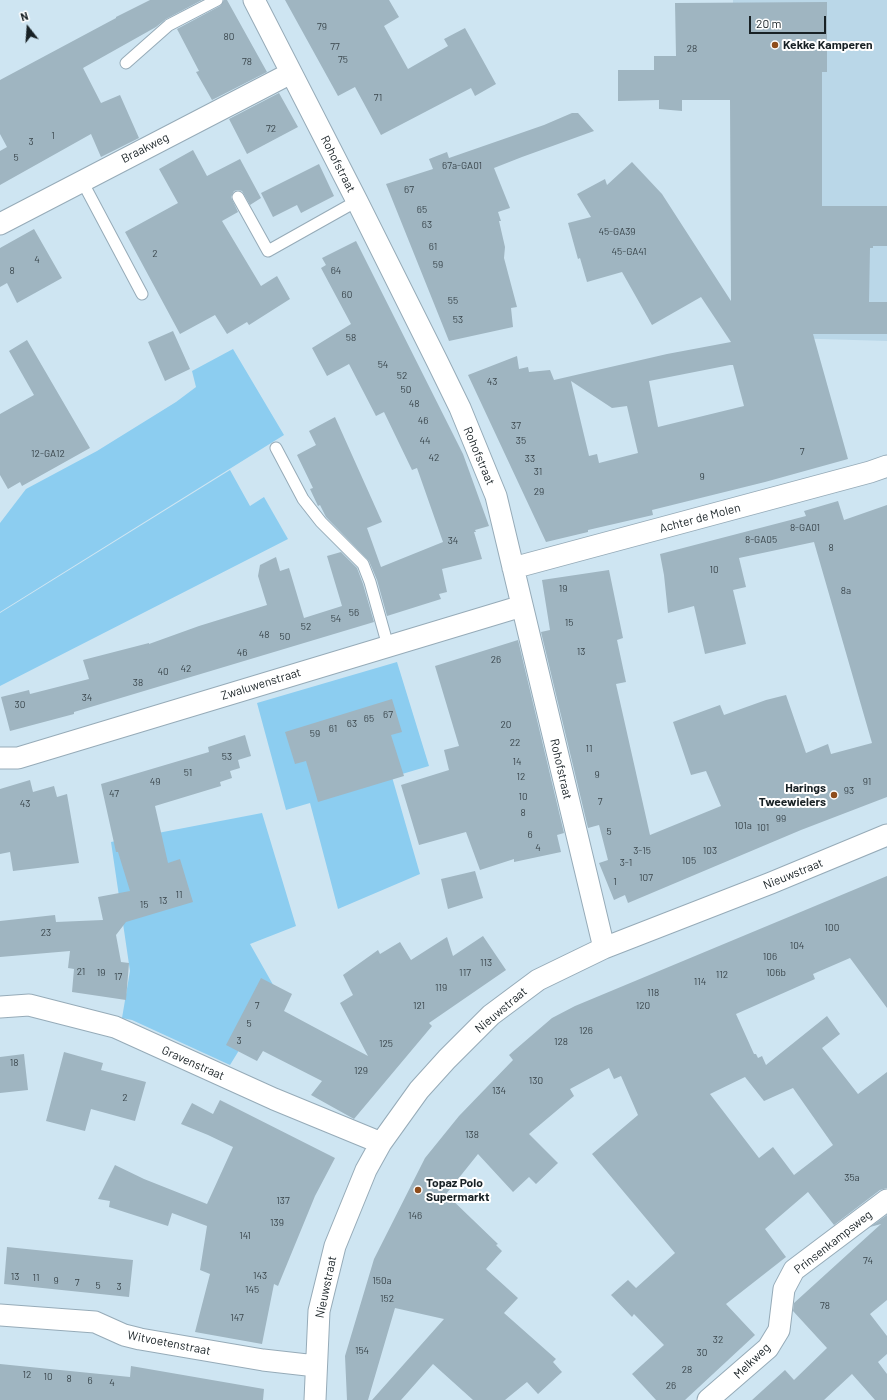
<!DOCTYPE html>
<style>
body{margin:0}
#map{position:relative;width:887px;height:1400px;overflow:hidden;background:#cee5f2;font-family:Barlow,sans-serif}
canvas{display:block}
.north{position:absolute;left:8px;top:8px;width:40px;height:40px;-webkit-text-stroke:3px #fff;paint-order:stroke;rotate:343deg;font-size:11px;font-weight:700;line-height:16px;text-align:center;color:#182125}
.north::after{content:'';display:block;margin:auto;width:14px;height:18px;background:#182125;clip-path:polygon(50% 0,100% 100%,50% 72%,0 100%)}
.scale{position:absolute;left:749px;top:16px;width:77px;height:18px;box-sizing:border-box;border:2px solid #182125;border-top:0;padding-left:5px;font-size:12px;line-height:14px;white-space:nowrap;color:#182125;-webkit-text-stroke:3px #fff;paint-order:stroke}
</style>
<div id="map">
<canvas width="887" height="1400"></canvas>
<div class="north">N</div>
<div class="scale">20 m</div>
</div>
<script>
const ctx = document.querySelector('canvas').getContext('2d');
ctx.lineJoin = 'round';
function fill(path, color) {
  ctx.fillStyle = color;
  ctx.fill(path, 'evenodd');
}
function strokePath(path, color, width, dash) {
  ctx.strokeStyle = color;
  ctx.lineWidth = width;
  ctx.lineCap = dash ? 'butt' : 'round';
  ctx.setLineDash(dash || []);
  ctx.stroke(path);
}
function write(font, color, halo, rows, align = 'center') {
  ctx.font = font + ' Barlow,sans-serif';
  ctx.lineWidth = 4;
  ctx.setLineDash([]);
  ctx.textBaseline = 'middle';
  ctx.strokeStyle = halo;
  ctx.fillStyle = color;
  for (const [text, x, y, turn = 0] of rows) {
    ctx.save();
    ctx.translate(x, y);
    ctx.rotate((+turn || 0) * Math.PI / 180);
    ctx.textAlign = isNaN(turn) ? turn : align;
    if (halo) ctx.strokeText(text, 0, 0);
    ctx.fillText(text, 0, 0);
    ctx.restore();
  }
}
fill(new Path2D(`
 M 733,0 L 887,0 L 887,341 L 754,337 L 734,284 Z`), '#bad7e8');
fill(new Path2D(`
 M 233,349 L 284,435 L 0,612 L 0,523 L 26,489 L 97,451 L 176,402 L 196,387 L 192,371 Z
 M 230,470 L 250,506 L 264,497 L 288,539 L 0,686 L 0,613 Z
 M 397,662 L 429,766 L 392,777 L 420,874 L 338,909 L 310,803 L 286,810 L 257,703 Z
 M 262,813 L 296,926 L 250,944 L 276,990 L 230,1065 L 132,1020 L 122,1018 L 130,971 L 111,842 Z`), '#8ccdf0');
fill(new Path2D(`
 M 150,0 L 202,0 L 166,19 L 156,27 L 83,68 L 101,103 L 120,95 L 139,138 L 101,157 L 91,134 L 0,185 L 0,151 L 7,147 L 0,134 L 0,80 L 116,18 L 116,17 Z
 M 224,0 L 227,0 L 267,72 L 212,100 L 196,72 L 199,71 L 177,29 L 220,6 Z
 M 285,0 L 389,0 L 399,17 L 384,26 L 408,69 L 448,46 L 444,39 L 465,28 L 496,84 L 475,96 L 471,88 L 381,135 L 355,87 L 338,96 Z
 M 827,2 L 827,72 L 822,72 L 822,206 L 887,206 L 887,246 L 873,246 L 873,248 L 870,248 L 869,302 L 887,302 L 887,334 L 813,334 L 848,459 L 765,482 L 652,510 L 653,515 L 588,530 L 588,532 L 546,542 L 468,375 L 517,356 L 519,369 L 528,367 L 529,372 L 550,370 L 554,380 L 667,354 L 731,342 L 701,297 L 652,325 L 622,272 L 587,282 L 580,258 L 578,259 L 568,223 L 591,217 L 577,194 L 605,179 L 607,185 L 632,162 L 662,194 L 731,301 L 730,100 L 682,100 L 682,111 L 659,109 L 659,100 L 618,101 L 618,70 L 654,70 L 654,56 L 676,56 L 675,3 ZM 730,365 L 733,365 L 744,406 L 658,427 L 649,381 ZM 571,381 L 612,408 L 627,406 L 638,453 L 599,463 L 597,454 L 589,456 Z
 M 279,93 L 298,127 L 247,154 L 229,119 Z
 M 572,113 L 578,113 L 594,131 L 522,157 L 494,168 L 510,208 L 498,212 L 501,221 L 499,221 L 505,247 L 504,258 L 517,307 L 511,308 L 513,327 L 449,341 L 386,184 L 433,169 L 429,159 L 447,152 L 449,158 L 544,125 Z
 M 193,150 L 207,176 L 240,159 L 261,198 L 250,205 L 242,191 L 238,190 L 234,191 L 231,197 L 238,212 L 222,221 L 261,286 L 277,276 L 290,299 L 249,325 L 247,322 L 227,334 L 215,315 L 180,334 L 125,232 L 178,203 L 159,169 Z
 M 319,164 L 334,196 L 301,213 L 297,205 L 273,217 L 261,193 Z
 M 34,229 L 62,278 L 17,303 L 7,283 L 0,287 L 0,248 Z
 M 356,241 L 463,454 L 489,526 L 475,530 L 476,532 L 474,532 L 482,559 L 442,569 L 447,592 L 439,594 L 441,599 L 387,616 L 377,580 L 369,561 L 326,517 L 320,505 L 318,506 L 310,489 L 313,488 L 297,455 L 316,445 L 309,431 L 335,417 L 382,522 L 367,528 L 381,567 L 443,542 L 417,468 L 412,470 L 384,412 L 376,416 L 349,364 L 327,376 L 312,348 L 351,324 L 321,268 L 326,265 L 322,258 Z
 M 173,331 L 190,369 L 165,381 L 148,342 Z
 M 27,340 L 90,448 L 22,486 L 20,482 L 8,489 L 0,475 L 0,414 L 34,395 L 9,351 Z
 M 838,501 L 844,520 L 887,505 L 887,797 L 801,830 L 628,903 L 625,895 L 614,900 L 599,863 L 608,860 L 599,825 L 588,828 L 541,632 L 550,630 L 542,580 L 609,570 L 623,638 L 617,640 L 626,682 L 616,684 L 650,835 L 721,806 L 706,771 L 691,775 L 673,722 L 720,705 L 724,715 L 766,700 L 786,695 L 806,753 L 828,744 L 831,754 L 872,743 L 814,542 L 739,558 L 746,587 L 733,590 L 746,644 L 705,654 L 694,606 L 668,613 L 664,575 L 660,554 L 806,516 L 804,511 Z
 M 341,552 L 357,568 L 363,584 L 374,622 L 74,712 L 74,714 L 10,731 L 1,697 L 29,690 L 30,694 L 89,679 L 83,660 L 149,643 L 149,644 L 199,626 L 267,605 L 258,576 L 260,565 L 276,557 L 280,571 L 289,568 L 304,618 L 342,606 L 327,556 Z
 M 518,640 L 564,833 L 557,835 L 561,852 L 514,862 L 514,859 L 480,870 L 466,832 L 419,845 L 401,785 L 449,770 L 444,750 L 459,746 L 435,666 Z
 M 392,699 L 402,732 L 391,735 L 404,776 L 318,802 L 306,761 L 295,764 L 285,732 Z
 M 245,735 L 251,756 L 238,760 L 240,768 L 230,771 L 232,778 L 220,782 L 221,786 L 155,806 L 168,863 L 180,859 L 193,902 L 126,922 L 116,935 L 121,962 L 129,963 L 126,1000 L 72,992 L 74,969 L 68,968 L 70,951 L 0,957 L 0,921 L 55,915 L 56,922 L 103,920 L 98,897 L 130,891 L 118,852 L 116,852 L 101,784 L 209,752 L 208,747 Z
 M 30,780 L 33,792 L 54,786 L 57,797 L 67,794 L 79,863 L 13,871 L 10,852 L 0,854 L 0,789 Z
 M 475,871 L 483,898 L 448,909 L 441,879 Z
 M 887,876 L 887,1008 L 850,958 L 813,974 L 815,979 L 736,1014 L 754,1054 L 756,1054 L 758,1058 L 762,1056 L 766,1065 L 827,1016 L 840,1034 L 822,1048 L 858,1094 L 887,1072 L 887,1188 L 880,1190 L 834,1225 L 808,1192 L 765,1229 L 786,1257 L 726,1304 L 755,1335 L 685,1400 L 656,1400 L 632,1374 L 664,1345 L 634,1314 L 632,1317 L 611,1295 L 628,1280 L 636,1288 L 675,1253 L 592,1154 L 638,1115 L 621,1076 L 614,1079 L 609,1068 L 570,1089 L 574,1096 L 529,1134 L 558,1163 L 536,1184 L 529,1177 L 513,1192 L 478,1154 L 446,1194 L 498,1244 L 496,1245 L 502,1251 L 486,1269 L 518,1298 L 504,1313 L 556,1359 L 553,1362 L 562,1372 L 538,1394 L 527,1382 L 505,1400 L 473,1400 L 433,1364 L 401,1400 L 372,1400 L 444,1319 L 395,1308 L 368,1400 L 347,1400 L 345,1356 L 374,1259 L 425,1158 L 459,1116 L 513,1060 L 509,1055 L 552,1018 L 575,1006 ZM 745,1077 L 764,1101 L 793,1088 L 833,1145 L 794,1175 L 773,1147 L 759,1158 L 710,1094 Z
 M 483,936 L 506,970 L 429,1023 L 432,1026 L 354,1119 L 311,1095 L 322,1081 L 263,1051 L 257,1061 L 226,1045 L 261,978 L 292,994 L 284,1011 L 368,1056 L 340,1003 L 353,995 L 343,975 L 378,950 L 380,954 L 400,942 L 411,960 L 447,937 L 453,956 Z
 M 64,1052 L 103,1063 L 101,1070 L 146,1082 L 135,1121 L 91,1109 L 85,1131 L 46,1121 Z
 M 24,1054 L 28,1090 L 0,1093 L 0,1057 Z
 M 220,1100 L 335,1158 L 315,1196 L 278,1286 L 274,1284 L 262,1344 L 195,1332 L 210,1274 L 200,1270 L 207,1226 L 172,1213 L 168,1226 L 109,1207 L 110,1201 L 98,1199 L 115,1165 L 144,1179 L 207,1204 L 233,1147 L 208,1135 L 181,1124 L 192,1103 L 213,1114 Z
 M 887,1215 L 887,1300 L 870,1314 L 887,1336 L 887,1354 L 878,1362 L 887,1374 L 887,1400 L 875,1400 L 852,1374 L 824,1400 L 752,1400 L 785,1370 L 794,1380 L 827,1348 L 793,1311 L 794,1303 L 881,1224 L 870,1227 Z
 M 7,1247 L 133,1260 L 129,1297 L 4,1284 Z
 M 0,1364 L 130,1377 L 131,1366 L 264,1389 L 263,1400 L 0,1400 Z`), '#9fb5c1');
const service = new Path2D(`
 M 126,63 L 169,25 L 217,0
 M 82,181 L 142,294
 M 238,197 L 268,251 L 357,201
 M 276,448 L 303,499 L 321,522 L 363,564 L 370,582 L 388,646`);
const minor = new Path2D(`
 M 254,0 L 357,201 L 437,361 L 460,408 L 496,496 L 604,948
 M 0,224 L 291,73
 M 513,568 L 870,472 L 887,466
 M 0,758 L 18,758 L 522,606
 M 0,1007 L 29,1005 L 115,1027 L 274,1099 L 381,1143
 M 0,1315 L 95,1322 L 124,1335 L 140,1339 L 263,1360 L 316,1366
 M 315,1400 L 319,1311 L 335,1246 L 366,1170 L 381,1143 L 419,1090 L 447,1059 L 491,1015 L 538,980 L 604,948 L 771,883 L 887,835
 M 708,1400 L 768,1348 L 779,1330 L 784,1289 L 794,1270 L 887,1200`);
strokePath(service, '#96abb8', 13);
strokePath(minor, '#96abb8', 23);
strokePath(service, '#fff', 11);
strokePath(minor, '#fff', 21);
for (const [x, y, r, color] of [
 [775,45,4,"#8f4d1c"],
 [834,795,4,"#8f4d1c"],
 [418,1190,4,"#8f4d1c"]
]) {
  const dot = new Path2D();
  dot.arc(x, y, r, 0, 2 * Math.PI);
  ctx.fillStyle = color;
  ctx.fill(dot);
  strokePath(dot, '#fff', 1.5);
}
write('10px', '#3a464c', null, [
 ["79",322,27],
 ["80",229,37],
 ["77",335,47],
 ["28",692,49],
 ["75",343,60],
 ["78",247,62],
 ["71",378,98],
 ["72",271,129],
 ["1",53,136],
 ["3",31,142],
 ["5",16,158],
 ["67a-GA01",462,166],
 ["67",409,190],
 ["65",422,210],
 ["63",427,225],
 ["45-GA39",617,232],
 ["61",433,247],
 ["45-GA41",629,252],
 ["2",155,254],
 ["4",37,260],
 ["59",438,265],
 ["8",12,271],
 ["64",336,271],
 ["60",347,295],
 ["55",453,301],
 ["53",458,320],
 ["58",351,338],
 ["54",383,365],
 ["52",402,376],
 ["43",492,382],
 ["50",406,390],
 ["48",414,404],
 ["46",423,421],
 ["37",516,426],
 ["44",425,441],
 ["35",521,441],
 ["7",802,452],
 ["12-GA12",48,454],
 ["42",434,458],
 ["33",530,459],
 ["31",538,472],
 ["9",702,477],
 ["29",539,492],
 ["8-GA01",805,528],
 ["8-GA05",761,540],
 ["34",453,541],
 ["8",831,548],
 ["10",714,570],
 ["19",563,589],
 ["8a",846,591],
 ["56",354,613],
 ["54",336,619],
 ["15",569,623],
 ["52",306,627],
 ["48",264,635],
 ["50",285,637],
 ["13",581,652],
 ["46",242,653],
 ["26",496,660],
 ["42",186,669],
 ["40",163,672],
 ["38",138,683],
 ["34",87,698],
 ["30",20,705],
 ["67",388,715],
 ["65",369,719],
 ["63",352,724],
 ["20",506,725],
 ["61",333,729],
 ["59",315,734],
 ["22",515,743],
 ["11",589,749],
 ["53",227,757],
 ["14",517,762],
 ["51",188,773],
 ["9",597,775],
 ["12",521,777],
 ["49",155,782],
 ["91",867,782],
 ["93",849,791],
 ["47",114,794],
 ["10",523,797],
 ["7",600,802],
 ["43",25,804],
 ["8",523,813],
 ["99",781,819],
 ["101a",743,826],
 ["101",763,828],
 ["5",609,832],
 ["6",530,835],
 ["4",538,848],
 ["3-15",642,851],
 ["103",710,851],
 ["105",689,861],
 ["3-1",626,863],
 ["107",646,878],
 ["1",615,882],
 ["11",179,895],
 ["13",163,901],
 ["15",144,905],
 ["100",832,928],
 ["23",46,933],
 ["104",797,946],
 ["106",770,957],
 ["113",486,963],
 ["21",81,972],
 ["19",101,973],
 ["117",465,973],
 ["106b",776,973],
 ["112",722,975],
 ["17",118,977],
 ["114",700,982],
 ["119",441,988],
 ["118",653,993],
 ["7",257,1006],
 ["121",419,1006],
 ["120",643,1006],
 ["5",249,1024],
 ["126",586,1031],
 ["3",239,1041],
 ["128",561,1042],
 ["125",386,1044],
 ["18",14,1063],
 ["129",361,1071],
 ["130",536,1081],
 ["134",499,1091],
 ["2",125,1098],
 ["138",472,1135],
 ["35a",852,1178],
 ["137",283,1201],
 ["146",415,1216],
 ["139",277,1223],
 ["141",245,1236],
 ["74",868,1261],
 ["143",260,1276],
 ["13",15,1277],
 ["11",36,1278],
 ["9",56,1281],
 ["150a",382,1281],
 ["7",77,1283],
 ["5",98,1286],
 ["3",119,1287],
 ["145",252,1290],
 ["152",387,1299],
 ["78",825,1306],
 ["147",237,1318],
 ["32",718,1340],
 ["154",362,1351],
 ["30",702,1353],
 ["28",687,1370],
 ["12",27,1375],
 ["10",48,1377],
 ["8",69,1379],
 ["6",90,1381],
 ["4",112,1383],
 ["26",671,1386]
]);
write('bold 12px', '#182125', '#fff', [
 ["Kekke Kamperen",783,45],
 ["Harings",826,788,"right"],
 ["Tweewielers",826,802,"right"],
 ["Topaz Polo",426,1183],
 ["Supermarkt",426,1197]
], 'left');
write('12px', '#182125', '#fff', [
 ["Braakweg",145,148,-27],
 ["Rohofstraat",338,164,63],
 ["Rohofstraat",479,456,67],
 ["Achter de Molen",700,518,-15],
 ["Zwaluwenstraat",261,684,-17],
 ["Rohofstraat",561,769,77],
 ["Nieuwstraat",793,874,-22],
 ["Nieuwstraat",501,1010,-40],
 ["Gravenstraat",193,1063,24],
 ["Prinsenkampsweg",833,1242,-38],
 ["Nieuwstraat",326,1287,-78],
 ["Witvoetenstraat",169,1343,11],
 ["Melkweg",752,1361,-44]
]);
</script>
